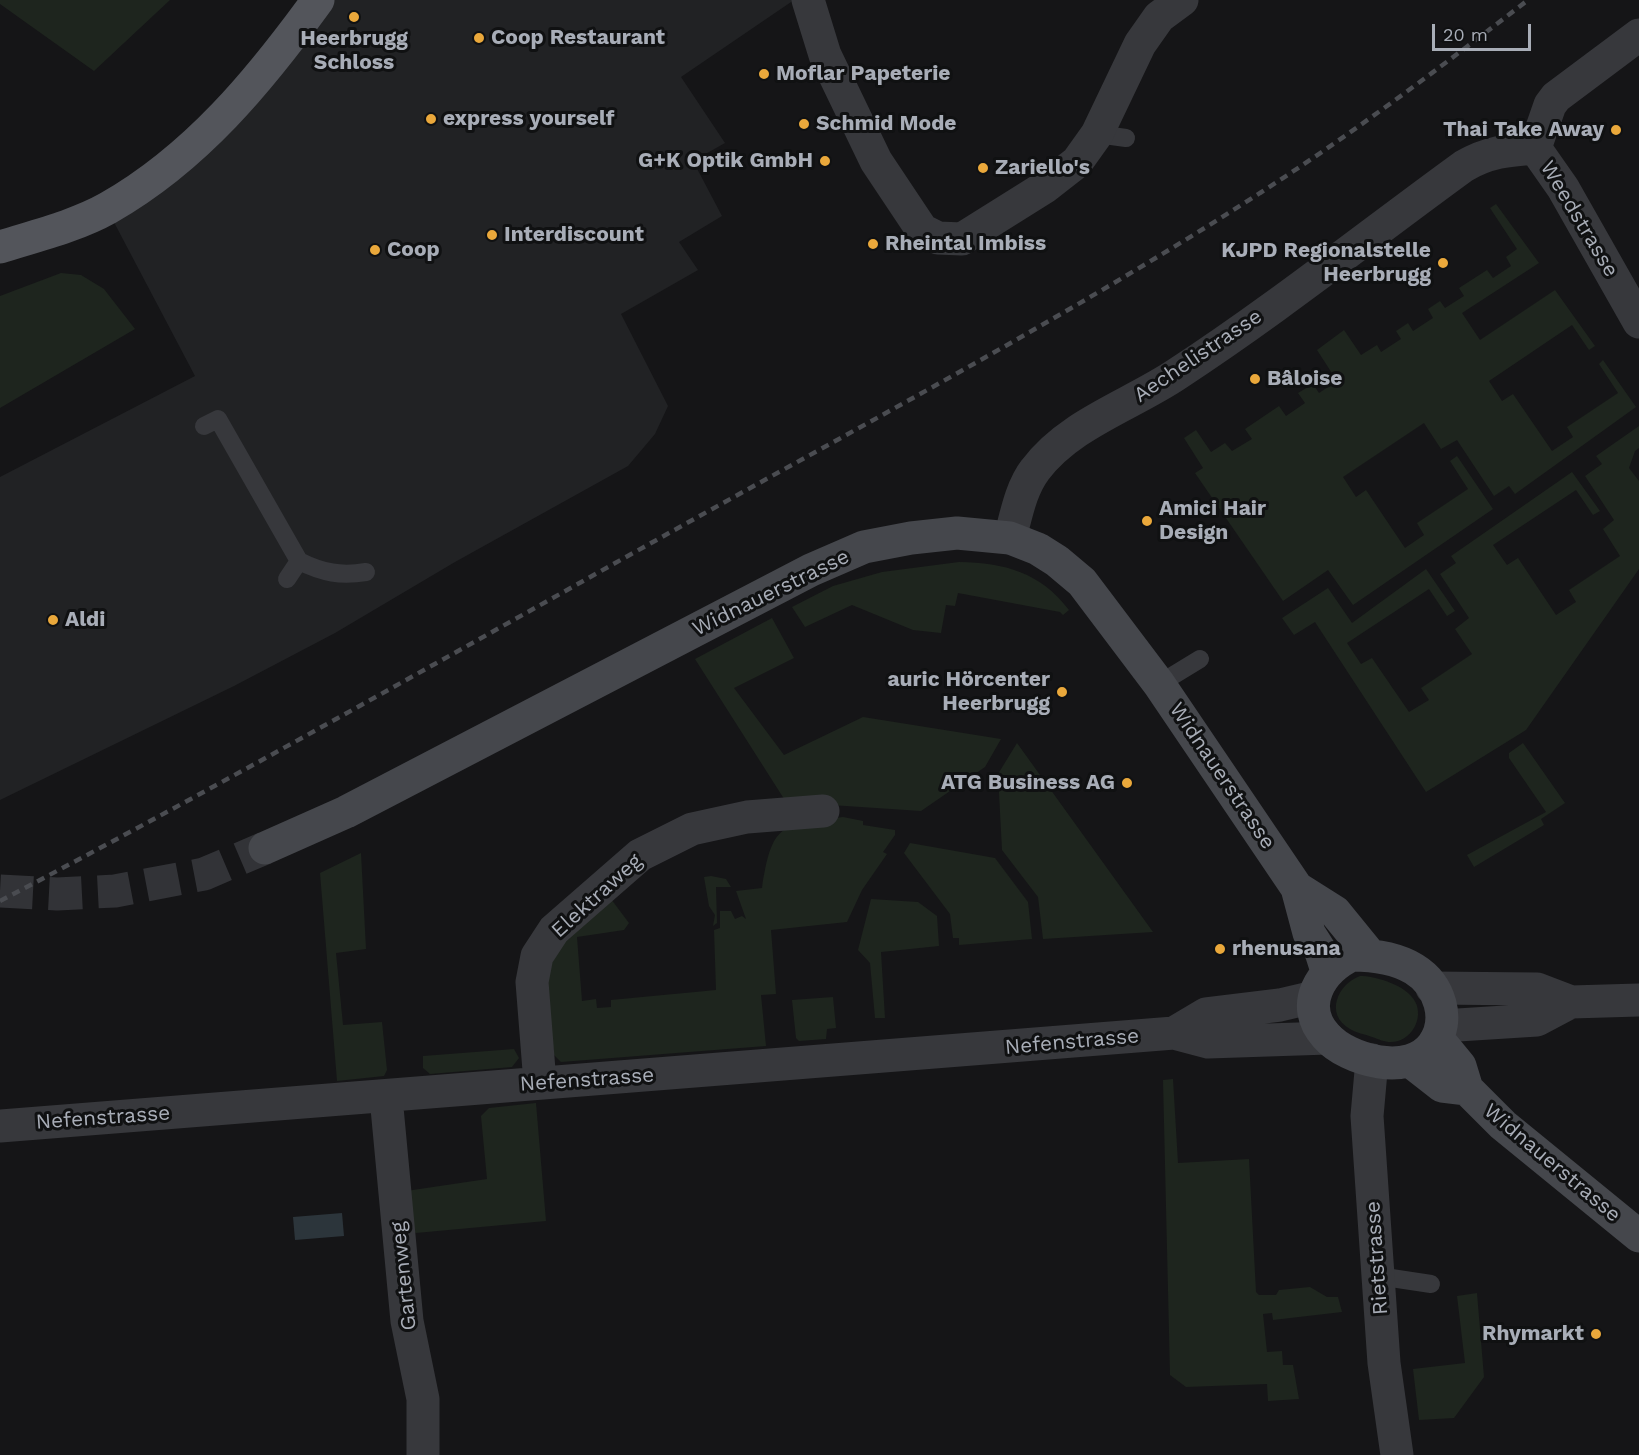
<!DOCTYPE html>
<meta charset="utf-8">
<style>
body{margin:0}
#map{position:relative;width:1639px;height:1455px;overflow:hidden;background:#151517;font-family:"Work Sans",sans-serif}
canvas{display:block}
.scale{position:absolute;left:1432px;top:24px;width:99px;height:27px;box-sizing:border-box;border:3px solid #a8adb7;border-top:0;padding-left:8px;font-size:18px;line-height:21px;white-space:nowrap;color:#a8adb7;-webkit-text-stroke:4px #101112;paint-order:stroke}
</style>
<div id="map">
<canvas width="1639" height="1455"></canvas>
<div class="scale">20 m</div>
</div>
<script>
const ctx = document.querySelector('canvas').getContext('2d');
ctx.lineJoin = 'round';
function fill(path, color) {
  ctx.fillStyle = color;
  ctx.fill(path, 'evenodd');
}
function strokePath(path, color, width, dash) {
  ctx.strokeStyle = color;
  ctx.lineWidth = width;
  ctx.lineCap = dash ? 'butt' : 'round';
  ctx.setLineDash(dash || []);
  ctx.stroke(path);
}
function write(font, color, halo, rows, align = 'center') {
  ctx.font = font + ' "Work Sans",sans-serif';
  ctx.lineWidth = 6;
  ctx.setLineDash([]);
  ctx.textBaseline = 'middle';
  ctx.strokeStyle = halo;
  ctx.fillStyle = color;
  for (const [text, x, y, turn = 0] of rows) {
    ctx.save();
    ctx.translate(x, y);
    ctx.rotate((+turn || 0) * Math.PI / 180);
    ctx.textAlign = isNaN(turn) ? turn : align;
    if (halo) ctx.strokeText(text, 0, 0);
    ctx.fillText(text, 0, 0);
    ctx.restore();
  }
}
fill(new Path2D(`
 M 318,0 L 794,0 L 681,77 L 725,143 L 693,161 L 722,216 L 679,242 L 698,270 L 621,314 L 668,406 L 655,434 L 628,466 L 455,562 L 335,633 L 234,686 L 0,800 L 0,477 L 195,376 L 107,209 Z`), '#212224');
fill(new Path2D(`
 M 0,0 L 170,0 L 94,71 L 0,4 Z
 M 1496,204 L 1539,263 L 1462,313 L 1480,340 L 1555,290 L 1595,346 L 1589,350 L 1572,325 L 1489,381 L 1502,401 L 1513,394 L 1552,451 L 1573,437 L 1567,427 L 1618,393 L 1599,364 L 1603,360 L 1636,407 L 1515,494 L 1509,486 L 1494,496 L 1457,440 L 1441,449 L 1424,423 L 1343,477 L 1356,497 L 1366,490 L 1405,548 L 1424,535 L 1417,523 L 1468,489 L 1450,461 L 1457,456 L 1493,509 L 1353,605 L 1328,570 L 1283,601 L 1195,473 L 1203,468 L 1184,438 L 1196,430 L 1211,452 L 1225,443 L 1232,451 L 1252,439 L 1245,429 L 1279,406 L 1286,416 L 1305,403 L 1298,393 L 1313,384 L 1319,393 L 1337,381 L 1317,350 L 1344,330 L 1361,355 L 1377,345 L 1381,352 L 1401,339 L 1396,331 L 1408,323 L 1413,331 L 1433,318 L 1428,309 L 1440,301 L 1445,308 L 1464,296 L 1459,288 L 1487,270 L 1493,278 L 1511,266 L 1506,257 L 1517,249 L 1490,208 Z
 M 61,273 L 81,275 L 104,289 L 135,329 L 0,408 L 0,296 Z
 M 1639,426 L 1639,448 L 1635,451 L 1629,468 L 1639,481 L 1639,569 L 1526,730 L 1426,792 L 1315,622 L 1294,635 L 1282,618 L 1328,588 L 1352,623 L 1426,569 L 1455,611 L 1447,616 L 1429,589 L 1347,643 L 1361,664 L 1372,658 L 1409,712 L 1429,700 L 1421,688 L 1472,654 L 1455,629 L 1469,618 L 1440,574 L 1456,563 L 1451,556 L 1572,472 L 1600,511 L 1593,515 L 1576,490 L 1493,545 L 1507,565 L 1518,558 L 1556,615 L 1576,602 L 1569,590 L 1620,556 L 1603,529 L 1614,520 L 1585,476 L 1602,464 L 1596,456 Z
 M 959,562 C 1005,563 1040,572 1069,610 L 1063,615 L 1060,612 L 958,593 L 955,606 L 946,605 L 941,633 L 913,630 L 852,605 L 805,627 L 792,607 L 833,586 L 882,572 Z
 M 772,618 L 794,658 L 734,688 L 784,755 L 863,717 L 1001,739 L 985,767 L 921,811 L 786,802 L 695,659 Z
 M 1017,743 L 1153,932 L 1043,939 L 1038,897 L 1002,850 L 998,774 Z
 M 1523,743 L 1565,803 L 1541,819 L 1544,825 L 1474,867 L 1467,855 L 1546,812 L 1509,758 L 1509,753 Z
 M 843,817 L 863,821 L 863,825 L 895,830 L 895,835 L 883,852 L 887,854 L 862,890 L 847,922 L 771,930 L 776,994 L 761,995 L 766,1046 L 561,1062 L 554,1055 L 546,991 L 549,968 L 563,943 L 608,895 L 629,923 L 624,930 L 577,937 L 582,1001 L 596,999 L 597,1008 L 611,1007 L 611,1000 L 716,990 L 714,930 L 720,928 L 720,911 L 731,911 L 735,919 L 742,916 L 746,919 L 736,891 L 762,888 C 772,823 781,824 843,817 Z
 M 910,843 L 995,858 L 1028,902 L 1032,939 L 959,945 L 959,938 L 953,938 L 950,914 L 904,853 Z
 M 361,853 L 366,949 L 336,953 L 343,1025 L 382,1022 L 387,1070 L 384,1076 L 337,1081 L 320,873 Z
 M 711,876 L 726,879 L 731,887 L 716,887 L 717,923 L 713,926 L 715,915 L 709,906 L 704,877 Z
 M 871,899 L 918,902 L 937,916 L 939,946 L 881,952 L 885,1018 L 875,1018 L 870,963 L 858,950 Z
 M 1360,976 C 1375,976 1401,984 1411,996 C 1425,1010 1417,1035 1398,1041 C 1388,1044 1381,1040 1372,1037 C 1365,1034 1356,1033 1350,1029 C 1324,1014 1338,984 1360,976 Z
 M 833,997 L 836,1028 L 827,1029 L 826,1039 L 799,1041 L 796,1038 L 792,1000 Z
 M 514,1049 L 519,1058 L 512,1067 L 430,1074 L 423,1068 L 423,1056 Z
 M 1173,1079 L 1178,1163 L 1249,1159 L 1256,1292 L 1259,1295 L 1276,1295 L 1279,1290 L 1310,1287 L 1327,1297 L 1338,1297 L 1342,1312 L 1273,1320 L 1272,1313 L 1263,1314 L 1267,1352 L 1282,1351 L 1283,1365 L 1293,1365 L 1299,1399 L 1268,1401 L 1267,1384 L 1186,1387 L 1170,1375 L 1163,1080 Z
 M 536,1103 L 546,1221 L 416,1233 L 411,1229 L 406,1191 L 487,1179 L 481,1116 L 489,1108 Z
 M 1477,1293 L 1484,1377 L 1454,1418 L 1419,1420 L 1413,1369 L 1465,1363 L 1457,1296 Z`), '#1e251e');
fill(new Path2D(`
 M 342,1213 L 344,1236 L 295,1240 L 293,1217 Z`), '#2c353b');
strokePath(new Path2D(`
 M 0,891 L 57,894 L 115,891 L 204,874 L 265,848`), '#323337', 33, [33, 16]);
strokePath(new Path2D(`
 M 1097,134 L 1126,138
 M 204,426 L 218,419 L 299,561 C 323,573 341,576 366,572
 M 287,579 L 299,561
 M 1159,684 L 1200,659
 M 1378,1276 L 1431,1284`), '#37383c', 18);
strokePath(new Path2D(`
 M 808,0 L 825,55 L 876,161 L 922,230 L 938,238 L 962,239 L 1045,187 L 1077,162 L 1097,134 L 1140,44 L 1159,17 L 1182,0
 M 1535,148 L 1563,188 L 1639,322
 M 1535,148 L 1550,105 L 1556,97 L 1639,35
 M 1010,538 C 1016,516 1021,488 1035,470 C 1069,424 1131,405 1177,374 C 1275,310 1369,235 1464,166 C 1488,152 1508,150 1535,148
 M 1174,1033 L 1206,1014 L 1280,1005 L 1314,997
 M 1372,1060 L 1367,1116 L 1384,1363 L 1397,1455
 M 540,1083 L 532,982 L 537,956 L 554,930 L 640,855 L 692,829 L 747,817 L 823,811
 M 386,1097 L 407,1321 L 423,1399 L 423,1455
 M 0,1126 L 1174,1033 L 1208,1042 L 1328,1038`), '#37383c', 33);
strokePath(new Path2D(`
 M 1432,988 L 1537,989 L 1571,1002 L 1639,1000
 M 1442,1026 L 1537,1020 L 1571,1002`), '#37383c', 33);
strokePath(new Path2D(`
 M 265,848 L 346,812 L 811,570 L 864,547 L 911,538 L 957,533 L 1010,538 L 1038,549 L 1057,561 L 1082,582 L 1159,684 L 1297,888 L 1309,933 L 1321,952 L 1327,971
 M 1297,888 L 1335,912 L 1370,955
 M 1352,955 C 1373,955 1396,958 1414,969 C 1440,985 1451,1020 1433,1045 C 1410,1077 1348,1061 1326,1036 C 1298,1005 1321,970 1352,955 Z
 M 1437,1038 L 1460,1066 L 1467,1089 L 1503,1125 L 1639,1236
 M 1410,1061 L 1442,1086 L 1467,1089`), '#45474c', 33);
strokePath(new Path2D(`
 M 0,247 C 35,236 76,226 108,208 C 196,158 260,80 318,0`), '#53555b', 33);
strokePath(new Path2D(`
 M 0,901 C 235,778 464,647 696,518 C 885,413 1078,310 1260,193 C 1352,134 1441,67 1528,0`), '#4a4c51', 4.5, [8, 6]);
for (const [x, y, r, color] of [
 [354,17,6,"#eaa83b"],
 [479,38,6,"#eaa83b"],
 [764,74,6,"#eaa83b"],
 [431,119,6,"#eaa83b"],
 [804,124,6,"#eaa83b"],
 [1616,130,6,"#eaa83b"],
 [825,161,6,"#eaa83b"],
 [983,168,6,"#eaa83b"],
 [492,235,6,"#eaa83b"],
 [873,244,6,"#eaa83b"],
 [375,250,6,"#eaa83b"],
 [1443,263,6,"#eaa83b"],
 [1255,379,6,"#eaa83b"],
 [1147,521,6,"#eaa83b"],
 [53,620,6,"#eaa83b"],
 [1062,692,6,"#eaa83b"],
 [1127,783,6,"#eaa83b"],
 [1220,949,6,"#eaa83b"],
 [1596,1334,6,"#eaa83b"]
]) {
  const dot = new Path2D();
  dot.arc(x, y, r, 0, 2 * Math.PI);
  ctx.fillStyle = color;
  ctx.fill(dot);
  strokePath(dot, '#101112', 2);
}
write('bold 21px', '#a8adb7', '#101112', [
 ["Coop Restaurant",491,38],
 ["Heerbrugg",354,39,"center"],
 ["Schloss",354,63,"center"],
 ["Moflar Papeterie",776,74],
 ["express yourself",443,119],
 ["Schmid Mode",816,124],
 ["Thai Take Away",1604,130,"right"],
 ["G+K Optik GmbH",813,161,"right"],
 ["Zariello's",995,168],
 ["Interdiscount",504,235],
 ["Rheintal Imbiss",885,244],
 ["Coop",387,250],
 ["KJPD Regionalstelle",1431,251,"right"],
 ["Heerbrugg",1431,275,"right"],
 ["Bâloise",1267,379],
 ["Amici Hair",1159,509],
 ["Design",1159,533],
 ["Aldi",65,620],
 ["auric Hörcenter",1050,680,"right"],
 ["Heerbrugg",1050,704,"right"],
 ["ATG Business AG",1115,783,"right"],
 ["rhenusana",1232,949],
 ["Rhymarkt",1584,1334,"right"]
], 'left');
write('21px', '#a8adb7', '#101112', [
 ["Weedstrasse",1579,219,59],
 ["Aechelistrasse",1198,356,-34],
 ["Widnauerstrasse",771,593,-26],
 ["Widnauerstrasse",1222,776,56],
 ["Elektraweg",597,896,-42],
 ["Nefenstrasse",1072,1042,-5],
 ["Nefenstrasse",587,1080,-4],
 ["Nefenstrasse",103,1118,-4],
 ["Widnauerstrasse",1552,1163,40],
 ["Rietstrasse",1377,1258,-94],
 ["Gartenweg",404,1276,-96]
]);
</script>
